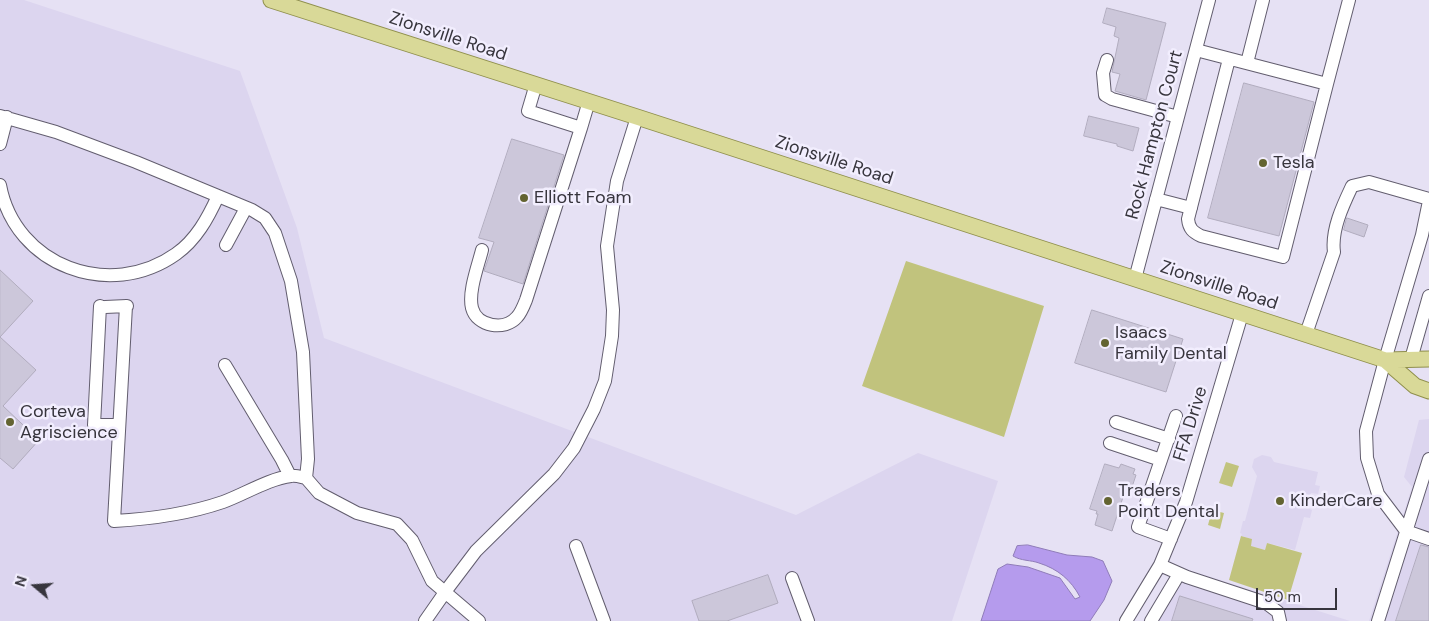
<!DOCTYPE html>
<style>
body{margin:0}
#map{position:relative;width:1429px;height:621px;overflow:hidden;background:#e6e1f4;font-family:"DM Sans",sans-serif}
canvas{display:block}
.north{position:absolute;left:10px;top:561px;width:50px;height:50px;-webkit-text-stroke:4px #f2eefe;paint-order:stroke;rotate:288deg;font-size:14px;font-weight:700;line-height:20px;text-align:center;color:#37353d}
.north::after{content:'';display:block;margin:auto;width:18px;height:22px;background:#37353d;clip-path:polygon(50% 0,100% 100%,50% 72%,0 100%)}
.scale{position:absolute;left:1256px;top:588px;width:81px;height:22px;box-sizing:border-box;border:2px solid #37353d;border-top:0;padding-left:6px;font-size:15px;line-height:18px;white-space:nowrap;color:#37353d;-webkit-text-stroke:4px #f2eefe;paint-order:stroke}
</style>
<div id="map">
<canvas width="1429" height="621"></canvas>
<div class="north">N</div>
<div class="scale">50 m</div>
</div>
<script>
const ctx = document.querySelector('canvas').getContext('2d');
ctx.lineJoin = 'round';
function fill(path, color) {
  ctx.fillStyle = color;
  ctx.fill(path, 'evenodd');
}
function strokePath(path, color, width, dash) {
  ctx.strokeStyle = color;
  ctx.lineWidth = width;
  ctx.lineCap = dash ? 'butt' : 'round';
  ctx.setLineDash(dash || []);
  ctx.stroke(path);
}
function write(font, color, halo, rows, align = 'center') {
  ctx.font = font + ' "DM Sans",sans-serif';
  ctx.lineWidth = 5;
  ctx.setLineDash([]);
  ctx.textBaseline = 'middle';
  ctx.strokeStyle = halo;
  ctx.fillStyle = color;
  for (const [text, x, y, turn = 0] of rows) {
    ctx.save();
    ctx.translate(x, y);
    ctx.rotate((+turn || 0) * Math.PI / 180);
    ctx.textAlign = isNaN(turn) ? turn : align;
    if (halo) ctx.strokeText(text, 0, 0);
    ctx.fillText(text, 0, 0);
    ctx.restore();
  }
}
fill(new Path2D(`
 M 0,0 L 24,0 L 240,71 L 297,228 L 324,338 L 796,515 L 918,453 L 998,481 L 952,621 L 0,621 Z
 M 1429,419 L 1429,621 L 1369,621 L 1412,487 L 1404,477 L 1419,420 Z
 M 1262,455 L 1271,457 L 1274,462 L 1318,472 L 1315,485 L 1320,486 L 1318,494 L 1311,493 L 1307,508 L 1312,510 L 1310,518 L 1304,517 L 1295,550 L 1267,543 L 1265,550 L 1250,546 L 1252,539 L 1241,536 L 1242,534 L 1240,533 L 1243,521 L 1245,521 L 1257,476 L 1252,467 L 1254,459 Z
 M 1182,568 L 1350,621 L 1143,621 Z`), '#dcd5ef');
fill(new Path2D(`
 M 906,261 L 1044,306 L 1004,437 L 862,386 Z
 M 1226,462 L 1239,466 L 1232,487 L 1219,483 Z
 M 1212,510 L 1224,513 L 1220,529 L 1208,525 Z
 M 1241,536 L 1252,539 L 1251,546 L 1265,550 L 1267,543 L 1302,553 L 1288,600 L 1229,580 Z`), '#c1c37d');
const water = new Path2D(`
 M 1028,545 L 1067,555 L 1092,557 L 1103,561 L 1112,581 L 1104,600 L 1090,621 L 981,621 L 998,569 L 1007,564 L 1028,567 L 1060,578 L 1075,599 L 1080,597 C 1071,580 1058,569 1039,563 C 1031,560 1021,561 1013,556 L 1017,546 Z`);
fill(water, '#b59bed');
strokePath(water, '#8f7cb8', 1);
const building = new Path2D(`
 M 1107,8 L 1166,23 L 1146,100 L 1115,91 L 1120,74 L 1112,72 L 1119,38 L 1114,36 L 1116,27 L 1103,23 Z
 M 1244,83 L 1314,102 L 1279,236 L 1208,218 Z
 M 1089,116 L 1139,128 L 1133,151 L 1117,146 L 1117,144 L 1084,136 Z
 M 512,139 L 564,155 L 523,284 L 484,271 L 494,242 L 479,238 Z
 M 1347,218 L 1368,225 L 1364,237 L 1344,230 Z
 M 0,270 L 33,301 L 0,337 Z
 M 1092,310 L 1183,339 L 1166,392 L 1075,363 Z
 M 0,337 L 36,370 L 3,406 L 39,440 L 13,469 L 0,458 Z
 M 1105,464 L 1119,468 L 1121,464 L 1135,469 L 1133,474 L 1136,475 L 1130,493 L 1125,491 L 1112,531 L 1095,525 L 1098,514 L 1096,514 L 1097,511 L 1090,509 Z
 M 1421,545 L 1429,547 L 1429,621 L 1396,621 Z
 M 768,575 L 778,603 L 727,621 L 699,621 L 692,601 Z
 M 1180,596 L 1253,619 L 1252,621 L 1172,621 Z`);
fill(building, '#ccc7da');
strokePath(building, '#b1acbe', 1);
const minor = new Path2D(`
 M 1196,50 L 1327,84 L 1283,257 L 1201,236 C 1193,232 1189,229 1188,219 L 1229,59
 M 1107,60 L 1103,73 L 1105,95 L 1112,99 L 1178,117
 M 1247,63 L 1263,0
 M 536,84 L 528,111 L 581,128 L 589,101
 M 1327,84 L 1349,0
 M 0,116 L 56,132 L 136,162 L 252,210 L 265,218 L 275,233 L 291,281 L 303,352 L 308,459 L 306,478 L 319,493 L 357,513 L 397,524 L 412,540 L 432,581 L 479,621
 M 0,144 L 7,117
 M 0,185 C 15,266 110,301 176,254 C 196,240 208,218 218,196
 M 1156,199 L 1191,208
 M 1429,201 L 1422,235 L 1385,360 L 1366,431 L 1367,458 L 1378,494 L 1406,531 L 1429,539
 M 226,245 L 246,208
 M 482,250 C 478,266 468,292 472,308 C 477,327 505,331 517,317 C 521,313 524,305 526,300 L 581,128
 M 1135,279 L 1209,0
 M 126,306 L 114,521 C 151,519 188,514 223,502 C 245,494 268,479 291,476 C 296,475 301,477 306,478
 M 105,307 L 127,306
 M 1306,334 L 1334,252 C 1331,230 1343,205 1352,186 L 1369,182 L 1429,199
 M 1411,359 L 1429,296
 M 225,365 L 282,460 L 290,476
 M 1116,422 L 1169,439
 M 94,425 L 100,306
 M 100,425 L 119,425
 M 1110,443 L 1161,460
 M 1171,539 L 1138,527 L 1176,416
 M 576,546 L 604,621
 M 1160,565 L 1187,577 L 1266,603 L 1278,612 L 1280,621
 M 792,578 L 808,621
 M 425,621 L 448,588 L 476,551 L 554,474 L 574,448 L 594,409 L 605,381 L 612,336 L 613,310 L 607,246 L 617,181 L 637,117
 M 1126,621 L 1160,565 L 1186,502 L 1242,314
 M 1151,621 L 1179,574
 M 1378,621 L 1429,459`);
const major = new Path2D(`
 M 271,0 L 637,117 L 1385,360 L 1429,359
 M 1385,360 L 1415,386 L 1429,391`);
strokePath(minor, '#625d6e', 14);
strokePath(major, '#8f8f4c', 17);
strokePath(minor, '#fff', 12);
strokePath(major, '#d9d998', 15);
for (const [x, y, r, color] of [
 [1263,163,5,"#636431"],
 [524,198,5,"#636431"],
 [1105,343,5,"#636431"],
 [10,422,5,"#636431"],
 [1108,501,5,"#636431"],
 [1280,501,5,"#636431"]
]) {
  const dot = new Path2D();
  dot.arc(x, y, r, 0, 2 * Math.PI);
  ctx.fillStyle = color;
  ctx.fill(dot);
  strokePath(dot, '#f2eefe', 2);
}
write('18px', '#37353d', '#f2eefe', [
 ["Zionsville Road",448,37,18],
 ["Rock Hampton Court",1155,135,-75],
 ["Zionsville Road",834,161,18],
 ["Zionsville Road",1219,286,18],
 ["FFA Drive",1191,424,-73]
]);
write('18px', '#37353d', '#f2eefe', [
 ["Tesla",1273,163],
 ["Elliott Foam",534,198],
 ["Isaacs",1115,333],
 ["Family Dental",1115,354],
 ["Corteva",20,412],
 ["Agriscience",20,433],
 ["Traders",1118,491],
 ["Point Dental",1118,512],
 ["KinderCare",1290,501]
], 'left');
</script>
